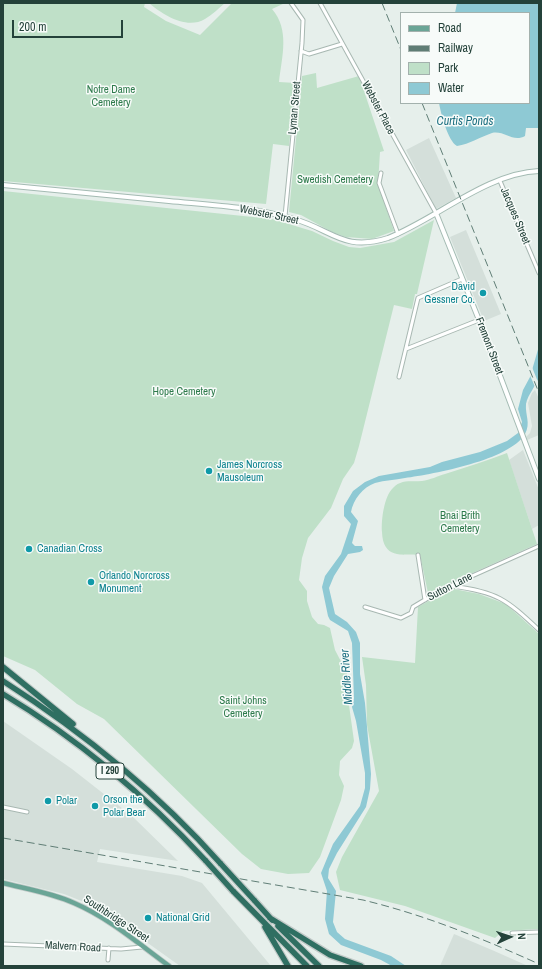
<!DOCTYPE html>
<style>
body{margin:0}
#map{position:relative;width:542px;height:969px;overflow:hidden;background:#e6efeb;font-family:"Archivo Narrow",sans-serif}
canvas{display:block}
.frame{position:absolute;inset:0;border:4px solid #24423a;pointer-events:none}
.legend{position:absolute;left:400px;top:12px;width:130px;height:92px;box-sizing:border-box;background:#f7fbf9;border:1px solid #a3b1ad;margin:0;padding:5px 7px;list-style:none;font-size:12px;color:#24423a}
.legend li{display:flex;align-items:center;gap:8px;height:20px}
.legend b{width:20px;border:1px solid #a3b1ad}
.north{position:absolute;left:490px;top:917px;width:40px;height:40px;-webkit-text-stroke:3px #f7fbf9;paint-order:stroke;rotate:87deg;font-size:11px;font-weight:700;line-height:16px;text-align:center;color:#24423a}
.north::after{content:'';display:block;margin:auto;width:14px;height:18px;background:#24423a;clip-path:polygon(50% 0,100% 100%,50% 72%,0 100%)}
.scale{position:absolute;left:12px;top:20px;width:111px;height:18px;box-sizing:border-box;border:2px solid #24423a;border-top:0;padding-left:5px;font-size:12px;line-height:14px;white-space:nowrap;color:#24423a;-webkit-text-stroke:3px #f7fbf9;paint-order:stroke}
</style>
<div id="map">
<canvas width="542" height="969"></canvas>
<div class="frame"></div>
<ul class="legend">
<li><b style="height:5px;background:#6aa596"></b>Road</li>
<li><b style="height:5px;background:#5f7d75"></b>Railway</li>
<li><b style="height:11px;background:#bfe0c8"></b>Park</li>
<li><b style="height:11px;background:#8ec9d4"></b>Water</li>
</ul>
<div class="north">N</div>
<div class="scale">200 m</div>
</div>
<script>
const ctx = document.querySelector('canvas').getContext('2d');
ctx.lineJoin = 'round';
function fill(path, color) {
  ctx.fillStyle = color;
  ctx.fill(path, 'evenodd');
}
function strokePath(path, color, width, dash) {
  ctx.strokeStyle = color;
  ctx.lineWidth = width;
  ctx.lineCap = dash ? 'butt' : 'round';
  ctx.setLineDash(dash || []);
  ctx.stroke(path);
}
function write(font, color, halo, rows, align = 'center') {
  ctx.font = font + ' "Archivo Narrow",sans-serif';
  ctx.lineWidth = 3;
  ctx.setLineDash([]);
  ctx.textBaseline = 'middle';
  ctx.strokeStyle = halo;
  ctx.fillStyle = color;
  for (const [text, x, y, turn = 0] of rows) {
    ctx.save();
    ctx.translate(x, y);
    ctx.rotate((+turn || 0) * Math.PI / 180);
    ctx.textAlign = isNaN(turn) ? turn : align;
    if (halo) ctx.strokeText(text, 0, 0);
    ctx.fillText(text, 0, 0);
    ctx.restore();
  }
}
fill(new Path2D(`
 M 429,138 L 456,198 L 436,209 L 406,150 Z
 M 466,230 L 501,314 L 484,321 L 450,237 Z
 M 535,390 L 539,399 L 539,435 L 527,440 L 526,437 L 530,433 L 532,426 L 528,403 L 532,393 Z
 M 523,450 L 539,490 L 539,525 L 532,529 L 509,460 Z
 M 3,721 L 72,769 L 132,816 L 178,861 L 100,849 L 97,862 L 182,876 L 202,883 L 271,966 L 180,966 L 110,916 L 84,902 L 64,894 L 3,879 Z
 M 454,934 L 492,950 L 528,966 L 440,966 Z`), '#d4dfda');
fill(new Path2D(`
 M 3,3 L 145,3 L 144,7 L 166,21 L 200,35 L 232,3 L 285,3 L 272,9 C 290,30 282,56 279,82 L 296,83 L 289,146 L 273,144 L 266,204 L 3,181 Z
 M 149,3 L 225,3 C 219,8 212,15 205,19 C 187,30 163,15 149,3 Z
 M 316,73 L 317,88 L 359,76 L 384,151 L 380,152 L 378,184 L 394,231 L 372,239 L 346,237 L 332,232 L 301,215 L 289,212 L 302,76 Z
 M 3,191 L 272,219 L 312,231 L 333,241 L 349,247 L 360,248 L 394,242 L 434,220 L 417,294 L 415,294 L 412,309 L 394,305 L 359,446 L 354,463 L 343,479 L 331,508 L 308,538 L 302,558 L 299,580 L 307,591 L 307,601 L 312,617 L 318,624 L 324,625 L 330,628 L 335,650 L 347,673 L 348,698 L 354,741 L 352,748 L 340,761 L 339,775 L 344,786 L 341,800 L 320,857 L 309,873 L 288,874 L 261,869 L 242,854 L 104,719 L 77,704 L 35,670 L 3,656 Z
 M 507,453 L 537,544 L 428,593 L 420,555 C 401,554 383,559 382,532 C 381,521 384,496 393,488 C 401,479 411,482 422,481 C 430,480 438,476 445,474 C 466,467 486,461 507,453 Z
 M 454,589 L 479,594 L 506,604 L 539,634 L 539,929 L 503,931 L 495,938 L 405,906 L 340,890 L 336,872 L 342,857 L 379,791 L 367,725 L 366,685 L 362,657 L 415,663 L 418,607 L 448,590 Z`), '#bfe0c8');
fill(new Path2D(`
 M 457,3 L 539,3 L 539,128 L 526,128 L 525,136 C 513,143 504,130 492,133 C 480,137 470,144 457,146 C 448,141 441,114 439,103 L 529,103 L 529,13 L 455,13 Z
 M 539,346 C 539,356 541,368 539,377 C 536,386 528,394 526,404 C 525,415 531,423 525,434 C 510,460 434,474 405,478 C 395,480 385,480 375,483 C 363,487 353,500 351,512 L 358,521 L 352,543 L 355,546 L 362,546 L 363,550 L 360,552 L 348,554 L 334,576 L 329,588 L 335,614 L 347,622 L 356,632 L 360,643 L 360,674 L 365,703 L 371,774 L 370,789 L 366,807 L 337,853 L 329,869 L 328,878 L 336,891 L 333,922 L 337,932 L 345,939 L 391,956 L 406,966 L 392,966 L 381,960 L 341,945 L 329,934 L 325,919 L 327,891 L 321,873 L 333,844 L 360,806 L 365,788 L 365,773 L 356,721 L 352,707 L 354,698 L 352,643 L 348,631 L 330,620 L 328,616 L 322,587 L 325,576 L 341,554 L 351,524 L 344,516 L 344,506 L 353,491 L 365,482 L 379,476 L 430,467 L 442,462 L 480,452 L 507,441 L 518,433 L 522,422 L 518,409 L 523,390 L 530,377 Z`), '#8ec9d4');
fill(new Path2D(`
 M 532,367 L 538,382 L 535,387 L 529,373 Z`), '#e6efeb');
const street = new Path2D(`
 M 320,3 L 436,213
 M 301,51 L 309,54 L 342,44
 M 381,173 L 379,183 L 398,234
 M 500,181 L 539,273
 M 285,216 L 302,43 L 303,20 L 291,3
 M 406,349 L 479,320
 M 399,377 L 418,298 L 462,279
 M 418,555 L 425,600
 M 452,586 C 497,592 506,599 539,630
 M 365,607 L 401,618 L 411,613 L 413,607 L 443,589 L 539,546
 M 3,807 L 27,812
 M 512,933 L 539,932
 M 3,944 L 121,949 L 142,947
 M 108,960 L 109,948`);
const secondary = new Path2D(`
 M 3,185 C 58,190 113,196 169,201 C 210,205 254,207 294,219 C 333,230 343,252 388,238 C 436,219 487,173 539,171
 M 436,213 L 479,320 L 539,479`);
const primary = new Path2D(`
 M 3,883 C 27,889 52,893 74,903 C 109,918 139,944 169,966`);
const highway = new Path2D(`
 M 3,667 L 73,724
 M 3,681 C 83,732 157,792 221,864
 M 3,694 C 78,739 147,797 206,861
 M 233,891 L 307,966
 M 254,900 L 272,920
 M 270,918 L 330,955 L 361,966
 M 278,926 L 319,966
 M 265,927 L 288,966`);
strokePath(street, '#a8b8b2', 5);
strokePath(secondary, '#a4bbb3', 6);
strokePath(primary, '#c2cac8', 6);
strokePath(highway, '#c2cac8', 8);
strokePath(street, '#fff', 3);
strokePath(secondary, '#fff', 4);
strokePath(primary, '#6aa596', 4.5);
strokePath(highway, '#2f6f62', 5.5);
strokePath(new Path2D(`
 M 382,3 L 401,50
 M 422,103 L 539,393
 M 3,838 L 363,900 C 425,915 481,938 539,964`), '#5f7d75', 1, [8, 4]);
const highwayBridge = new Path2D(`
 M 206,861 L 233,891
 M 221,864 L 254,900`);
strokePath(highwayBridge, '#c2cac8', 8, []);
strokePath(highwayBridge, '#2f6f62', 5.5);
for (const [x, y, r, color] of [
 [483,293,4,"#0f9aa8"],
 [209,471,4,"#0f9aa8"],
 [29,549,4,"#0f9aa8"],
 [91,582,4,"#0f9aa8"],
 [48,801,4,"#0f9aa8"],
 [95,806,4,"#0f9aa8"],
 [148,918,4,"#0f9aa8"]
]) {
  const dot = new Path2D();
  dot.arc(x, y, r, 0, 2 * Math.PI);
  ctx.fillStyle = color;
  ctx.fill(dot);
  strokePath(dot, '#f7fbf9', 1.5);
}
for (const [x, y, w] of [
 [110,771,28]
]) {
  const box = new Path2D();
  box.roundRect(x - w / 2, y - 8, w, 16, 3);
  ctx.fillStyle = '#f7fbf9';
  ctx.fill(box);
  strokePath(box, '#24423a', 1);
}
write('bold 10px', '#24423a', null, [
 ["I 290",110,771]
]);
write('11px', '#2d7a4b', '#f7fbf9', [
 ["Notre Dame",111,90],
 ["Cemetery",111,103],
 ["Swedish Cemetery",335,180],
 ["Hope Cemetery",184,392],
 ["Bnai Brith",460,516],
 ["Cemetery",460,529],
 ["Saint Johns",243,701],
 ["Cemetery",243,714]
]);
write('11px', '#24423a', '#f7fbf9', [
 ["Lyman Street",295,108,-85],
 ["Webster Place",378,108,62],
 ["Webster Street",269,215,12],
 ["Jacques Street",515,216,67],
 ["Fremont Street",489,346,69],
 ["Sutton Lane",450,587,-27],
 ["Southbridge Street",116,919,33],
 ["Malvern Road",73,947,3]
]);
write('11px', '#0d838f', '#f7fbf9', [
 ["David",475,287,"right"],
 ["Gessner Co.",475,300,"right"],
 ["James Norcross",217,465],
 ["Mausoleum",217,478],
 ["Canadian Cross",37,549],
 ["Orlando Norcross",99,576],
 ["Monument",99,589],
 ["Orson the",103,800],
 ["Polar Bear",103,813],
 ["Polar",56,801],
 ["National Grid",156,918]
], 'left');
write('italic 12px', '#1c6f80', '#f7fbf9', [
 ["Curtis Ponds",465,122],
 ["Middle River",347,677,-94]
]);
</script>
